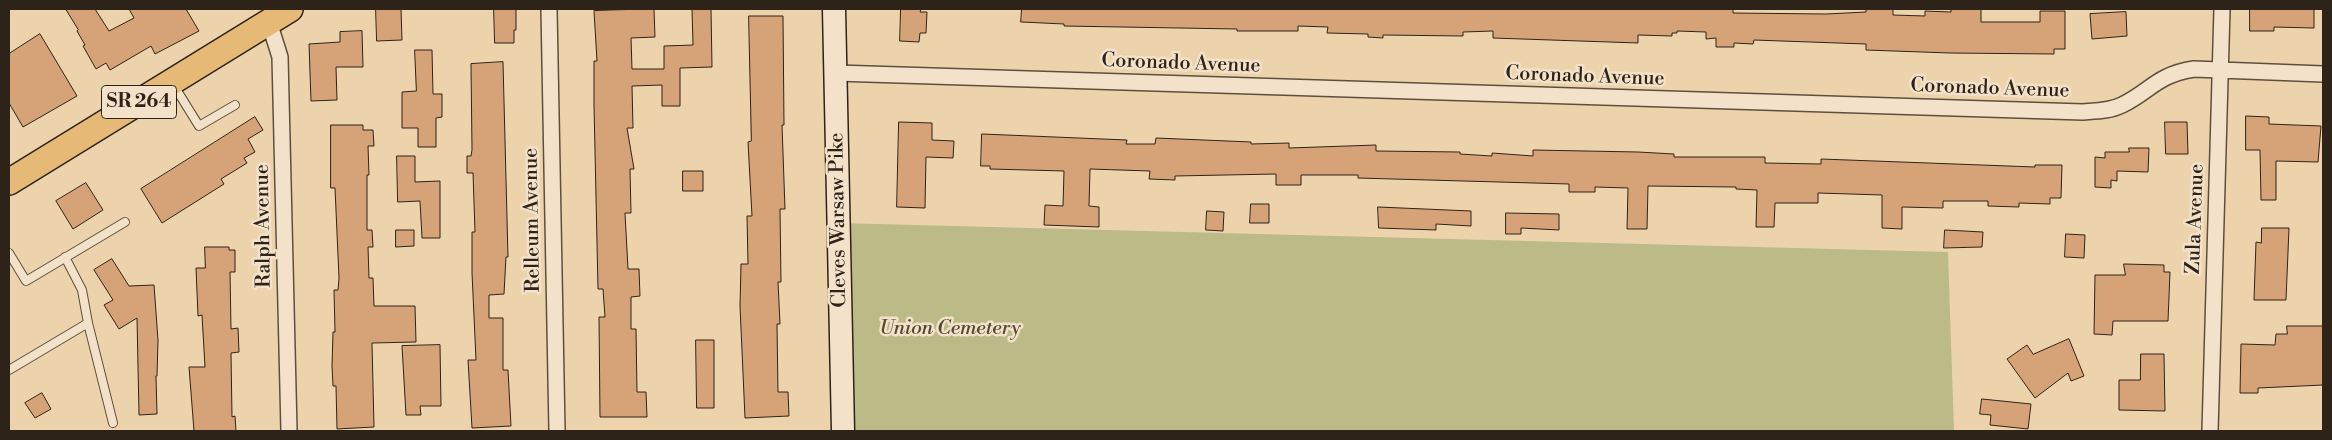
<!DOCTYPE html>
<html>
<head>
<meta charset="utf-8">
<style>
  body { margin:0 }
  #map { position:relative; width:2332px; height:440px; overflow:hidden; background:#edd3ac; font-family:"Libre Bodoni",serif }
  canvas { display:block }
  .frame { position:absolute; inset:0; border:10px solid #2e2318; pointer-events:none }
</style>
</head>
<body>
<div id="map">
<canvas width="2332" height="440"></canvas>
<div class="frame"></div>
</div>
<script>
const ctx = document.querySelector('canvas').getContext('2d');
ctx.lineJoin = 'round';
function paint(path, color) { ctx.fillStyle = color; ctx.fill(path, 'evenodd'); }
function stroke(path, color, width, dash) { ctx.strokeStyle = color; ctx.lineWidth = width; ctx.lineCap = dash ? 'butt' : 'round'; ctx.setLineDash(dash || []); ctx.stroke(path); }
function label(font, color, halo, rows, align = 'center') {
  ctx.font = font + ' "Libre Bodoni",serif'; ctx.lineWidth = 5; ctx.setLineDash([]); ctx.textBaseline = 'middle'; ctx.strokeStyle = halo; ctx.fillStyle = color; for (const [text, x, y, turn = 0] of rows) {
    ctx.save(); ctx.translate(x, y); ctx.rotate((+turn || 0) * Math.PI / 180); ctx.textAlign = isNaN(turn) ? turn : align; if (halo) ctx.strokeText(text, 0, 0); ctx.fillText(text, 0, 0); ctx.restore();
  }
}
paint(new Path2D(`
  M839,223L1948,252L1954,431H843Z`), '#bcbb87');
const building = new Path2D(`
  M66,9H95L109,31L134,18L129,9H186L199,31L155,54L151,46L110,70L106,63L96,69L83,46L85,45L77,31L78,30Z
  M376,9H401L402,40L377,41Z
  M494,9H516V30H514V43H495Z
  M654,9L655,37L631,38L632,69H664V46L693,45L692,9H711L712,67L680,68V106H662V85L632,86L633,128H627L634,169H630L631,213H625L628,269H639L640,296L631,297V329H636L637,392H646L647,417H600L599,317H605L603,289H598L594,105V61H597L594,11Z
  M901,9H921L920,12H927L926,33H920L919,42L900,41Z
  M1022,9H1733V13L1826,14L1866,12V9H1893V15L1925,16V11L1951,12V9H1981V22H2040V11H2065V49H2054V54L1950,53L1866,50V44L1754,40L1753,44L1734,43V47H1716V38L1706,39V32L1677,31V33H1672V36L1638,35V43L1493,38V31L1463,32V36L1383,35V38L1368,37V34L1327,33L1328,27L1298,26V31H1237V29L1064,26V24L1021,22Z
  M2250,9H2314V28L2274,27V31H2250Z
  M2126,12L2127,36L2092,39L2090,14Z
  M749,16H783L784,125H782L785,209H780L781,282H778L780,324H777L778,392H788L789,416L745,418L740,306L741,264H748L747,216H752L748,142L751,141Z
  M362,31L363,67H336L337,100L311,101L309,44L340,42V32Z
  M40,34L77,96L23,127L9,103V54Z
  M415,50H432L433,94H442V117L436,118V147H418V128H402V92L416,91Z
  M503,62L508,257H506L504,294L489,295V318H503V370H508L511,426L472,428L468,360H476L472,273V232H475L473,173H467V156H471L472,150L471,64Z
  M2246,116L2269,117V124L2321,126L2318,162L2276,161V200H2261L2260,150H2246Z
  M255,117L263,130L248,139L255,152L244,158L247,163L221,179L224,184L162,223L141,189Z
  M899,122L932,123V140L954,141L953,158L926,157L925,208L897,207Z
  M2165,122H2187L2188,154H2166Z
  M331,125H363V130H373L374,146H368L369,175H367V230H372L373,247H368L369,278H373L374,306H415L416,342L372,343L374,427L337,429L336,386H333L332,366L333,332H335L334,290H338L339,278L335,188H331Z
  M982,134L1127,140L1126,144H1155L1156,138L1251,142V144L1289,143V148L1376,145V151L1460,152V154L1492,156V153L1533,156V150L1638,152L1674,154V157H1765V163L1821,164V159L2035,167V165H2062L2061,198H2050V204L2019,203V207L1988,206V201H1943V208L1902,207V229L1882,228V195L1818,193V203H1775L1774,227H1756L1757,190L1736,189V187L1648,186L1647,229H1627L1628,188L1595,187V192H1569V184L1358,178V175H1301V185H1276V174L1175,176V180L1149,179L1150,171L1090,169L1089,206L1099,207V227L1044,225L1045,205L1063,206L1064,171L990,169V166H981Z
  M2129,148H2149L2148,172L2117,171V181L2111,180V188L2095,187V157L2105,158V152H2129Z
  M397,156H415V182L440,181V238H422L420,201L398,202Z
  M683,171H703V191H683Z
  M86,183L103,210L73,229L56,201Z
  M1251,204H1269V223H1250Z
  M1378,207L1471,211V226L1436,224V230L1379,228Z
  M1207,211L1224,212L1223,231L1206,230Z
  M1506,213L1559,214V230L1521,228V234H1506Z
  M2262,228H2289L2286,300H2254L2256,242L2261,243Z
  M396,230H414V246L396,247Z
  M1945,230L1983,232L1982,247L1944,248Z
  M2066,234L2085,235L2084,258L2065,257Z
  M205,247H229V250H235V272H230L231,329L238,328L239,352L231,353L232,417L235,416L236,431H194L189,367H205L202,315L198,316L196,268H205Z
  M112,259L129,286L154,285L158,340L157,376H156L157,414L139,415L137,318L119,329L104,305L113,300L94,270Z
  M2124,264L2164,265V272H2170L2168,321H2113L2112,335L2094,334L2095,275H2125Z
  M2287,326H2323V385L2258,388V393H2240L2241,344L2275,345L2276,334H2287Z
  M2069,339L2084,376L2071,381L2068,373L2035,398L2007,359L2027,345L2033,354Z
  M696,340H714V408H697Z
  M440,345L441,406H420L421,415H406L402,346Z
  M2141,354H2164L2165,411L2119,410V380H2140Z
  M42,393L51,409L35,418L25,403Z
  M1982,399L2031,404L2028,429L1990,425L1991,415L1980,414Z`);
paint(building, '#d6a277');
stroke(building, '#2e2318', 1);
const lane = new Path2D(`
  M173,84L199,126L235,105
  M9,253L26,281L125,222
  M65,257L82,290L88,323
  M9,370L88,323L113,423`);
const street = new Path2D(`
  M549,9L557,431
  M269,22L280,57L289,431
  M836,73L2083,112C2096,111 2110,111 2122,105C2151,91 2156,75 2194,69L2323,74
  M2210,431L2222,9`);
const secondary = new Path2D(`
  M834,9L843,431`);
const primary = new Path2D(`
  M9,182L290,9`);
stroke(lane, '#5e4f3d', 10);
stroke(street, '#5e4f3d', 18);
stroke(secondary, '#2e2318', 25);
stroke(primary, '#2e2318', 28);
stroke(lane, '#f3e2c9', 8);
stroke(street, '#f3e2c9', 15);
stroke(secondary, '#f3e2c9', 22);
stroke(primary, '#e6ba76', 25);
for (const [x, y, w] of [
  [139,102,75]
]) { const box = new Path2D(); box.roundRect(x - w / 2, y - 16.5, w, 33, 4); ctx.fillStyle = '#f3e2c9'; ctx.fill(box); stroke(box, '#2e2318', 1); }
label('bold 19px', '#2e2318', null, [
  ["SR 264",139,102]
]);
label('20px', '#2e2318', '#f3e2c9', [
  ["Coronado Avenue",1181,64,2],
  ["Coronado Avenue",1585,77,2],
  ["Coronado Avenue",1990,89,2],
  ["Zula Avenue",2196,219,-88],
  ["Relleum Avenue",533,220,-91],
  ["Cleves Warsaw Pike",839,220,-91],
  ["Ralph Avenue",264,226,-91]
]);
label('italic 20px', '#524934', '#f3e2c9', [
  ["Union Cemetery",950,329]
]);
</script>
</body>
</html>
